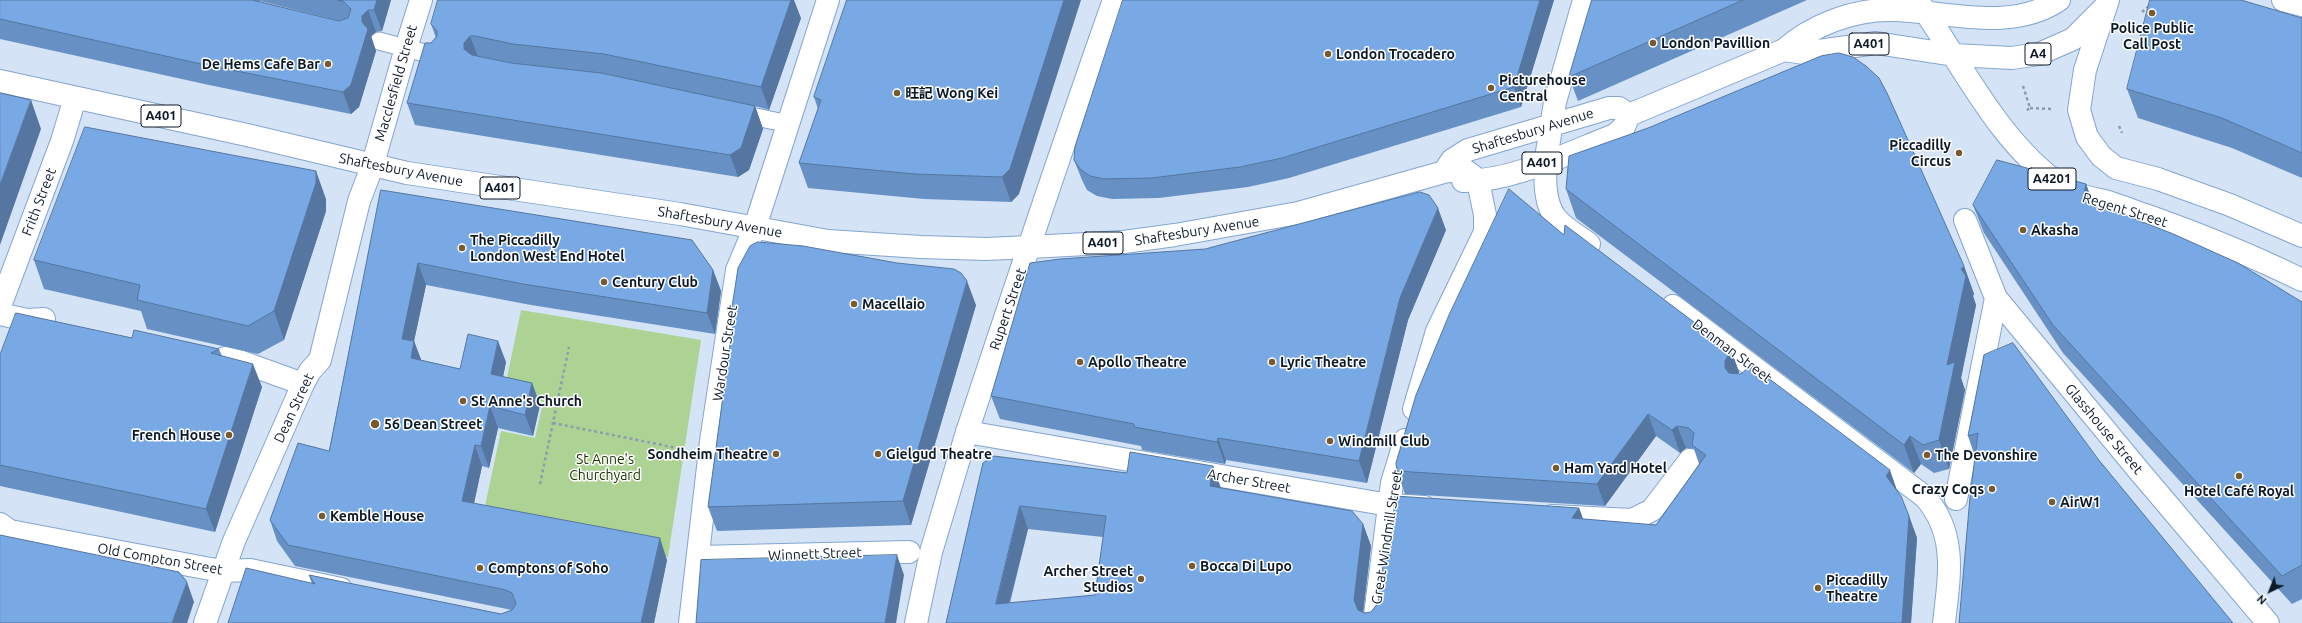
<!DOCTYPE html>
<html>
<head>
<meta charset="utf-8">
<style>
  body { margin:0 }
  #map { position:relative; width:2302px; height:623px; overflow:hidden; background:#d4e3f5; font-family:Ubuntu,sans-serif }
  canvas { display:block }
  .north { position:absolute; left:2250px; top:571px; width:40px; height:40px; -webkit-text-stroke:3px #fff; paint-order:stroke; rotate:223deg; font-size:11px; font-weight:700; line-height:16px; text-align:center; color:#0c1929 }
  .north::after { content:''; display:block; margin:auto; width:14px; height:18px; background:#0c1929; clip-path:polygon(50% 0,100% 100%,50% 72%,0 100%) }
</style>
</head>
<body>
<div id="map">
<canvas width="2302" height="623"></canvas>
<div class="north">N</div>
</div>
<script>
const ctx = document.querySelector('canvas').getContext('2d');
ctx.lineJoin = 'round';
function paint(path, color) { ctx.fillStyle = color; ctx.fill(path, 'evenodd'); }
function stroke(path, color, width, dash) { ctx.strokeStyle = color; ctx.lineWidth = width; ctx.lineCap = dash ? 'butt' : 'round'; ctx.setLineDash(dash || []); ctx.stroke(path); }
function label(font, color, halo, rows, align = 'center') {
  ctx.font = font + ' Ubuntu,"Noto Sans SC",sans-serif'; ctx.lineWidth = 3; ctx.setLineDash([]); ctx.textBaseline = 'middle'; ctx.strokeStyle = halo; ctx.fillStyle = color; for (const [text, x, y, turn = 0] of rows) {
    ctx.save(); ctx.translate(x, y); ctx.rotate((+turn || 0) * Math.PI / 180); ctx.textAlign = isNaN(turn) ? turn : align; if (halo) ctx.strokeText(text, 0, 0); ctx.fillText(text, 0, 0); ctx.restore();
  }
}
paint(new Path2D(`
  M521,310L701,340L668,557L482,520L501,431L535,438L543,402L504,392Z`), '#acd393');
const service = new Path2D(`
  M379,41L436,56
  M737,113L789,124`);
const pedestrian = new Path2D(`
  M406,48L421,0
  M1965,220L1996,298L2140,472L2268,623
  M755,227L828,0
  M1956,499L1996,298
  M1552,516L1632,520L1652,510L1690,460
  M916,623L931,552L967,432`);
const minor = new Path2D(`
  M1114,0C1063,143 1015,288 967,432L1389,505L1424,507
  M1548,145C1545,165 1542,199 1555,217C1563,228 1579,236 1589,244
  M0,306L62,141L75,98
  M1673,306L1925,497C1958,535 1949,577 1944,623
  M0,314L27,320L44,319
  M225,358L242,362L303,384
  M1414,409L1437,331L1485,232V215L1478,181
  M0,524L10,531L205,568L224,571L250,570L341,589
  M698,557L909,552
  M205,623L234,541L303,384L310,371L320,360L359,201L372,167L406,48
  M1374,623L1392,483L1405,440`);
const tertiary = new Path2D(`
  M1549,141L1555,102L1584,0
  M690,623L711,441L737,270L755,227`);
const primary = new Path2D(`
  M2108,0L2085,70L2079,110L2087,137L2101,156L2116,168L2158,179L2230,205L2302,236
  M2283,0L2302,5
  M1920,4C1963,66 1999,143 2063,187C2077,196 2092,198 2108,202C2121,206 2133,211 2145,215C2199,234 2251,255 2302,280
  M1784,50L1804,53L1876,43L1954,55L2012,58L2039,54L2073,39L2103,9
  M0,81L247,135L407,173L680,214L828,241L921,247L986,249L1030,247L1124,242L1175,235L1298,213L1444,172C1462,169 1465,167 1478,181
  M1444,172L1452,160L1468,150L1609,108H1619L1629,115
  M1463,181C1512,182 1570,152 1615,135L1624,127L1629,115L1784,50C1812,25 1854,9 1892,10C1946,11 2010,33 2059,0`);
stroke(service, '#82a5d1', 19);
stroke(pedestrian, '#82a5d1', 24);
stroke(minor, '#82a5d1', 24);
stroke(tertiary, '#82a5d1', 24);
stroke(primary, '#82a5d1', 24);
stroke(new Path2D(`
  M2142,12L2149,6
  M2023,86L2030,108L2026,111
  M2030,108L2052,109
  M2119,126L2122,133
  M553,423L682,449
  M540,484L569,347`), '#8e9cad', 2.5, [3, 3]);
stroke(service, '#fff', 17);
stroke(pedestrian, '#fff', 22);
stroke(minor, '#fff', 22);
stroke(tertiary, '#fff', 22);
stroke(primary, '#fff', 22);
paint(new Path2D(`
  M0,0H391L382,31L376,32L371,36L376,51L359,107L351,114L209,85L0,39ZM260,1L340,21H339L259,2Z
  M847,0L1019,194L1011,202L924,199L808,188L799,163L818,109L814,97Z
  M1554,0L1521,107L1289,178L1248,187L1159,198L1112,199L1097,196L1087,190L1082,180L1074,160Z
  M1592,0H1807L1578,101L1569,77Z
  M801,18L769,110L755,106L763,129L749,170L738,177L415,125L407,103L436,38L431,24Z
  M2302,18V178L2232,148L2138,118L2127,89Z
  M2086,184L2093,203L2302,302V599L2292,604L2063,353L1984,233L1973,205Z
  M1566,189L1964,266L1974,294L1973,296L1976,305L1961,378L1965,390L1949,469L1934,473L1921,464L1914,473L1576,218Z
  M381,190L713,270L721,291L715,334L531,305L426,285L414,341L421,360L460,369L506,362L503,377L532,383L540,405L533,436L498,428L489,468L482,466L474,503L667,560L654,623H228L312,584L309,575L501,614L512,610L295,566L277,541L270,520L329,451Z
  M326,199V211L284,340L258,354L147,329L141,311L44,289L34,260Z
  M1446,230L1408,320L1367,483L1226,460L1225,464L1142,450L1141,446L1000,419L991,396L1205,249Z
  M1564,235L1731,350L1739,372L1738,374L1898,492L1909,516L1917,538L1911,623H946L983,463L1127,473L1213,466L1221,488L1363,524L1371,546L1363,612L1365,613L1371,612L1378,603L1390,556L1579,508L1583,519L1656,525L1699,464L1694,449L1686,448L1680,453L1656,436L1605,506L1405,494L1397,471ZM1028,529L1103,537L1095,595L1010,603Z
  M897,263L976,305L911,525L717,531L708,507L733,321L731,314Z
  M219,349L222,356L262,387L215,532L0,486V355Z
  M1984,355L2098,459L1975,457L1968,436Z`), '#6791c5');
paint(new Path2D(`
  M377,0H391L382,31L374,10Z
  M791,0H794L801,18L769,110L761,87Z
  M1064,0H1081L1019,194L1011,202L1002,177Z
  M1540,0H1554L1521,107L1514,87Z
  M368,10L376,32L371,36L376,51L359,107L351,114L343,92L362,22V16Z
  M470,36L479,59L473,71L464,49V43Z
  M31,100L41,129L0,245V185Z
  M755,106L763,129L749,170L738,177L730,155Z
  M316,171L326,199V211L284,340L274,311Z
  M2086,184L2096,212L2083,199Z
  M1438,208L1446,230L1408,320L1367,483L1359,461L1400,298Z
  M418,263L426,285L410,360L402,339Z
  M1964,266L1974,294L1973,296L1976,305L1961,378L1965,390L1949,469L1939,440L1947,365L1961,269Z
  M713,270L721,291L715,334L707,313Z
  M967,281L976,305L911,525L903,501Z
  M414,341L422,362L411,358Z
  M498,341L506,362L499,396L491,374Z
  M1731,350L1739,372L1733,384L1725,368V361Z
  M253,364L262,387L215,532L206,509Z
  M532,383L540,405L533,436L525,415Z
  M490,406L498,428L489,468L481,446Z
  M1648,414L1656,436L1605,506L1597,484Z
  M1677,426L1686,448L1680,453L1672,430Z
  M1910,436L1921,464L1914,473L1904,445Z
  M1218,438L1226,460L1225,464L1217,442Z
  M475,445L482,466L470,522L462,501Z
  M1213,466L1221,489L1210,486Z
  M1890,470L1898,493L1886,476Z
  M1020,506L1028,529L1004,623L996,604Z
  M1579,508L1587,530L1572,518Z
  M1909,516L1917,538L1911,623H1902Z
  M1363,524L1371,546L1362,622L1354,600Z
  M660,538L667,560L654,623H641Z
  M897,555L904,575L896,623H885Z
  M187,582L194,602L187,623H172Z`), '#5476a0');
const building = new Path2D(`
  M0,0H252L339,21L348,18L351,9L343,1L337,0H377L374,10H368L362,16V22L368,29L351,85L343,92L201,64L0,19Z
  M438,0H791L761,87L604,54L513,44L475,36H470L464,43V49L472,55L511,63L601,73L755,106L741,148L730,155L407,103L425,43H431L437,36V31L431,24Z
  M847,0H1064L1010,169L1002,177L915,174L799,163L821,100L814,97Z
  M1123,0H1540L1514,87L1282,158L1240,167L1152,178L1104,179L1090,176L1080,169L1074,160L1075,147Z
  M1592,0H1743L1569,77Z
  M2150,0H2241L2302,18V153L2222,118L2127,89Z
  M1839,53L1853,57L1866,66L1879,78L1887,93L1964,266L1961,269L1966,276L1947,365L1955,362L1939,440L1923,445L1910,436L1904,445L1566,189L1569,156L1648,128L1821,56Z
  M0,93L31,100L0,185Z
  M85,127L316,171V183L274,311L248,326L137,300L140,285L34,260Z
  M1997,160L2086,184L2083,199L2171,233L2238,263L2302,302V565L2282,576L2053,325L1973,205Z
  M1509,189L1564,235L1565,225L1731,350L1725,361V368L1729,373L1741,374L1751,365L1890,470L1886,476L1901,496L1909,516L1902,623H946L983,463L994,456L1127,473L1130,452L1213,466L1210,486L1352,511L1363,524L1354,600L1358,610L1365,613L1371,612L1378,603L1385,550L1390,556L1395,496L1579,508L1572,518L1656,525L1706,455L1692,445L1694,433L1689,428L1677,426L1672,430L1648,414L1597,484L1397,471L1396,463L1416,395L1449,315ZM1020,506L1106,516L1095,595L996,604Z
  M381,190L692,240L713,270L707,313L523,284L418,263L402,339L414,341L411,358L460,369L468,334L498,341L491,374L532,383L525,415L490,406L481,446L475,445L462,501L660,538L641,623H228L246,568L315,584L309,575L501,614L512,610L516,604L512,593L506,590L288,545L270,520L298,443L329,451Z
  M1420,192L1429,195L1438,208L1400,298L1359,461L1218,438L1217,442L1134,427V424L991,396L1030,263L1060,259L1205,249Z
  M758,242L803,246L897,263L954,269L961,273L967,281L903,501L708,507L734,315L731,314L738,268L750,246Z
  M16,313L132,338L134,330L219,349L211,353L253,364L206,509L0,465V355Z
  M2013,343L2098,459L2233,623H1959L1970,497L1978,433L1968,436L1984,355Z
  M0,535L179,572L187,582L172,623H0Z
  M897,555L885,623H696L701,560Z`);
paint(building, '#78a9e5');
stroke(building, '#5476a0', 1);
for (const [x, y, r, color] of [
  [2152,13,4,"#795a2f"],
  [1653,43,4,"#795a2f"],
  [1328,54,4,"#795a2f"],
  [328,64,4,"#795a2f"],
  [1491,88,4,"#795a2f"],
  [897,93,4,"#795a2f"],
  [1959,153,4,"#795a2f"],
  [2023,230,4,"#795a2f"],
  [462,248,4,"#795a2f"],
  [604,282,4,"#795a2f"],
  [854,304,4,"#795a2f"],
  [1080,362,4,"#795a2f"],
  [1272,362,4,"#795a2f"],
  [463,401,4,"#795a2f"],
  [375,424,5,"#795a2f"],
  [229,435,4,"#795a2f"],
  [1330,441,4,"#795a2f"],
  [776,454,4,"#795a2f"],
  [878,454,4,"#795a2f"],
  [1927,455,4,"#795a2f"],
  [1556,468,4,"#795a2f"],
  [2239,476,4,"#795a2f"],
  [1992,489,4,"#795a2f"],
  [2052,502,4,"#795a2f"],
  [322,516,4,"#795a2f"],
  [1192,566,4,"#795a2f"],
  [480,568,4,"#795a2f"],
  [1141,579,4,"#795a2f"],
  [1818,588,4,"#795a2f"]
]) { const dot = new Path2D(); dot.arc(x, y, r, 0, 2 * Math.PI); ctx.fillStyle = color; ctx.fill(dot); stroke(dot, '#fff', 1.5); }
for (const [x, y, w] of [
  [1869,44,40],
  [2038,54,26],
  [161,116,40],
  [1542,163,40],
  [2052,179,48],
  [500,188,40],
  [1103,243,40]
]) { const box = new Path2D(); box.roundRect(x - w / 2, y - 11, w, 22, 3); ctx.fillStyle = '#fff'; ctx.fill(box); stroke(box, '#0c1929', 1); }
label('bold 13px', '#0c1929', null, [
  ["A401",1869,44],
  ["A4",2038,54],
  ["A401",161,116],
  ["A401",1542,163],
  ["A4201",2052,179],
  ["A401",500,188],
  ["A401",1103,243]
]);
label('bold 14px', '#0c1929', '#fff', [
  ["Police Public",2152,28,"center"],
  ["Call Post",2152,44,"center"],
  ["London Pavillion",1661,43],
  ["London Trocadero",1336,54],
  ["De Hems Cafe Bar",320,64,"right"],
  ["Picturehouse",1499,80],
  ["Central",1499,96],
  ["旺記 Wong Kei",905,93],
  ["Piccadilly",1951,145,"right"],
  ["Circus",1951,161,"right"],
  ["Akasha",2031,230],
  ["The Piccadilly",470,240],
  ["London West End Hotel",470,256],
  ["Century Club",612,282],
  ["Macellaio",862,304],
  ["Apollo Theatre",1088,362],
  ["Lyric Theatre",1280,362],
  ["St Anne's Church",471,401],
  ["56 Dean Street",384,424],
  ["French House",221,435,"right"],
  ["Windmill Club",1338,441],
  ["Sondheim Theatre",768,454,"right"],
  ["Gielgud Theatre",886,454],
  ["The Devonshire",1935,455],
  ["Ham Yard Hotel",1564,468],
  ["Crazy Coqs",1984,489,"right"],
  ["Hotel Café Royal",2239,491,"center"],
  ["AirW1",2060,502],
  ["Kemble House",330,516],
  ["Bocca Di Lupo",1200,566],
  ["Comptons of Soho",488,568],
  ["Archer Street",1133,571,"right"],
  ["Studios",1133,587,"right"],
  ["Piccadilly",1826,580],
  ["Theatre",1826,596]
], 'left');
label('14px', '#0c1929', '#fff', [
  ["Macclesfield Street",396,83,-74],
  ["Shaftesbury Avenue",1533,131,-17],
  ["Shaftesbury Avenue",401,170,11],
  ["Frith Street",39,202,-69],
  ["Regent Street",2125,210,17],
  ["Shaftesbury Avenue",720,222,10],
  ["Shaftesbury Avenue",1197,231,-9],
  ["Rupert Street",1008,309,-71],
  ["Denman Street",1732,351,37],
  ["Wardour Street",725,353,-81],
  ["Dean Street",294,408,-65],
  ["Glasshouse Street",2104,429,50],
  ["Archer Street",1249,481,10],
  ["Great Windmill Street",1387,537,-81],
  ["Winnett Street",815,554,-2],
  ["Old Compton Street",160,559,10]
]);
label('14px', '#183201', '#fff', [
  ["St Anne's",605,459],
  ["Churchyard",605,475]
]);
</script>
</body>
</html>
